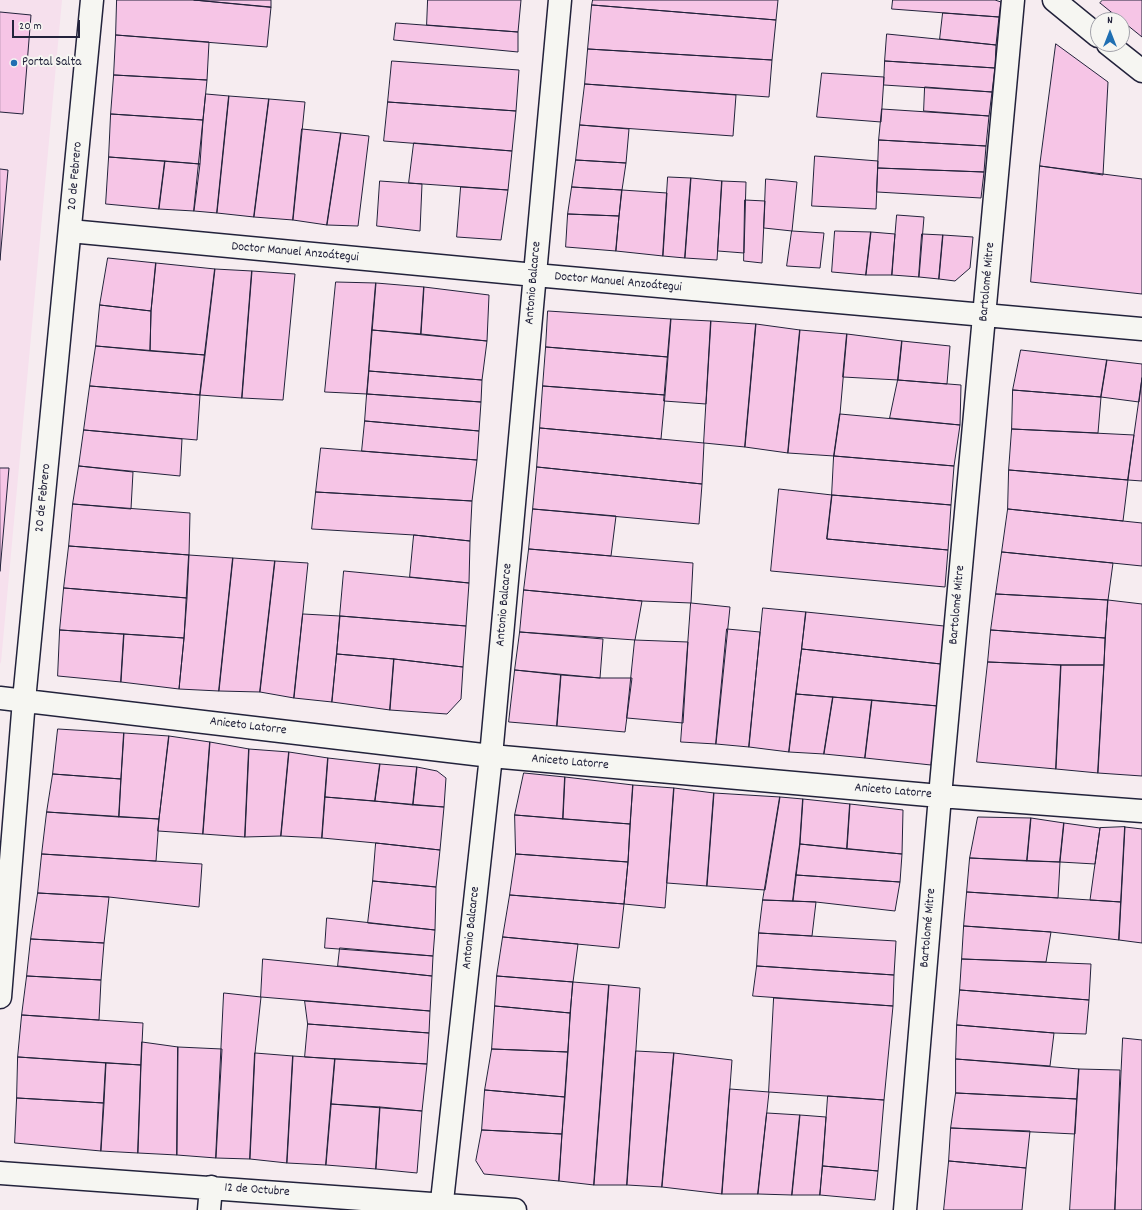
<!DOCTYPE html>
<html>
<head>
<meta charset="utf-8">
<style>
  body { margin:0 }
  #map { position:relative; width:1142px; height:1210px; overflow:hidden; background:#f6ecf0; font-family:Dekko,sans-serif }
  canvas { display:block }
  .north { position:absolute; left:1090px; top:12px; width:40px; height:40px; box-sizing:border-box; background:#f6f6f2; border:1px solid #a1a1a9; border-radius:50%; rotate:0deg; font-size:11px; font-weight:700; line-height:16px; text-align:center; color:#22223b }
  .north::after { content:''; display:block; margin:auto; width:14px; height:18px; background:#1f6fb2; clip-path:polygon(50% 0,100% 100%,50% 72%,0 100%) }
  .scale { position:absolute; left:12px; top:20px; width:68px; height:18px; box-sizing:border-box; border:2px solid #22223b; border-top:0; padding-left:5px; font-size:12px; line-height:14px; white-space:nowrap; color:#22223b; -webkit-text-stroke:3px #f6f6f2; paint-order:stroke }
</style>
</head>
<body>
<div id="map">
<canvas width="1142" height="1210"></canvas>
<div class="north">N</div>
<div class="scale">20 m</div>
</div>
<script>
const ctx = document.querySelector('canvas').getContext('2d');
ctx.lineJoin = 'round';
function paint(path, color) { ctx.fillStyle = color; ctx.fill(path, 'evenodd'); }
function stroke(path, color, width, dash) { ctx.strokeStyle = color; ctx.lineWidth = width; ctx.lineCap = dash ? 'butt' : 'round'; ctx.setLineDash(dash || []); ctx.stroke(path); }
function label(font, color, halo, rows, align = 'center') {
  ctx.font = font + ' Dekko,sans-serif'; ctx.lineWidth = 4; ctx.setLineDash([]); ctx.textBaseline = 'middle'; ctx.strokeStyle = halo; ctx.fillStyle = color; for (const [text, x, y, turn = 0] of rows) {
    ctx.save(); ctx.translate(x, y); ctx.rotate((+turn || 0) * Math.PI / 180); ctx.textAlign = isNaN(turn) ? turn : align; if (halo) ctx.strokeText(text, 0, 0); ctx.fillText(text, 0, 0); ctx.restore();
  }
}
paint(new Path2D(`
  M0,0H62L1,662L0,664Z`), '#f6e0ed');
const building = new Path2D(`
  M117,0H194L271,7L267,47L116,35Z
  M194,0H271V7Z
  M428,0H521L518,32L427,25Z
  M593,0H778L776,20L592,5Z
  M893,0H995L1001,2L999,17L892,9Z
  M1103,0H1142V37L1100,3Z
  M592,5L776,20L772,60L588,49Z
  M0,12L31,15L23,114L0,112Z
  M943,13L999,17L996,45L940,39Z
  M396,23L518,32V52L394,40Z
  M887,34L996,45L995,68L885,61Z
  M116,35L209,42L207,80L114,75Z
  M1056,44L1108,82L1103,175L1040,166Z
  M588,49L772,60L769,97L585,84Z
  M392,61L519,70L516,111L388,102Z
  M885,61L995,68L992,92L884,85Z
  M822,73L884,77L881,122L817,117Z
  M114,75L207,80L203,120L111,114Z
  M585,84L736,95L733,136L580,125Z
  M925,87L992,92L989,116L924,111Z
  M206,94L229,96L217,213L194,211Z
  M229,96L269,99L254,217L217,213Z
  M269,99L305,102L293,220L254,217Z
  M388,102L516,111L512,151L384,141Z
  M882,109L989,116L986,146L879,140Z
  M111,114L203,120L200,164L109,157Z
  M580,125L629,129L626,163L576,160Z
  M302,129L341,133L327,225L293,220Z
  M341,133L369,136L358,226L327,225Z
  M879,140L986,146L984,172L878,168Z
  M414,143L512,151L508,190L409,183Z
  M815,156L878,161L876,209L812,206Z
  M109,157L165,161L159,209L106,204Z
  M576,160L626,163L622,190L572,187Z
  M165,161L200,164L194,211L159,209Z
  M1040,166L1142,179V294L1031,282Z
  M878,168L984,172L981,198L877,192Z
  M0,169L8,170L0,260Z
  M668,177L691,178L685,258L663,256Z
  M691,178L722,181L717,260L685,258Z
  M766,179L797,182L792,231L764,228Z
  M380,181L422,184L420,231L377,226Z
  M722,181L746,182L744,253L718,251Z
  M461,187L508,190L501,240L457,237Z
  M572,187L622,190L619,216L568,214Z
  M622,190L667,193L663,256L616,251Z
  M745,200L765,201L762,263L744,261Z
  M568,214L619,216L616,251L566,247Z
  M897,215L924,217L919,277L892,275Z
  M792,231L824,233L820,268L787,266Z
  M835,231L871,232L866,275L832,272Z
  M871,232L895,234L892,275H866Z
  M922,234L943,235L939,279L919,277Z
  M943,235L973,237L970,268L955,281L939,279Z
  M108,258L156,263L151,311L100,305Z
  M156,263L215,269L205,355L150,351L151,311Z
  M215,269L252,271L242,398L200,395Z
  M252,271L295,274L283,400L242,398Z
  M336,282L376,283L367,394L325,392Z
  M376,283L424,287L421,334L372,330Z
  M424,287L489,295L487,341L421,334Z
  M100,305L151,311L150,351L96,346Z
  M548,311L671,319L668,357L546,347Z
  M671,319L711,321L706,404L664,401Z
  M711,321L756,324L745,447L704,443Z
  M756,324L800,330L788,453L745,447Z
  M372,330L487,341L482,380L369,371Z
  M800,330L847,334L840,414L834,456L788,453Z
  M847,334L902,341L898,380L843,377Z
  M902,341L950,346L947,384L898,380Z
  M96,346L205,355L200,395L90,386Z
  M546,347L668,357L665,395L543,386Z
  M1021,350L1107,360L1101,397L1013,390Z
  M1107,360L1142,364V378L1139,402L1101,397Z
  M369,371L482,380L481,402L367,394Z
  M1142,378V481L1128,480Z
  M898,380L961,385L960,425L890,418Z
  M90,386L200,395L197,440L84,430Z
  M543,386L665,395L661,439L540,428Z
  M1013,390L1101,397L1098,433L1012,429Z
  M367,394L481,402L479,431L365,421Z
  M840,414L960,425L954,466L834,456Z
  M365,421L479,431L477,460L362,451Z
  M540,428L704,443L702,484L537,467Z
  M1012,429L1134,435L1128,480L1009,470Z
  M84,430L182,439L180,476L79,466Z
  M321,448L477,460L472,501L316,492Z
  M834,456L954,466L951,505L832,495Z
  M79,466L133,472L131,509L73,504Z
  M537,467L702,484L699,524L533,509Z
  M0,468H9L0,571Z
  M1009,470L1128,480L1123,521L1008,509Z
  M779,489L832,495L827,539L948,550L945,587L771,571Z
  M316,492L472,501L470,541L414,535L312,529Z
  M832,495L951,505L948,550L827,539Z
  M73,504L190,513L189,555L69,546Z
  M533,509L616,516L611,556L529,549Z
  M1008,509L1142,523V566L1002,552Z
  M414,535L470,541L469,583L410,577Z
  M69,546L189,555L187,598L64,588Z
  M529,549L693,563L691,603L642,601L524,590Z
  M1002,552L1113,563L1108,600L996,594Z
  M189,555L233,558L219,691L179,689L184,638Z
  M233,558L275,561L260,692L219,691Z
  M275,561L308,563L294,698L260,692Z
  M344,571L469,583L466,626L340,616Z
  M64,588L187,598L184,638L60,630Z
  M524,590L642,601L635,640L520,632Z
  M996,594L1108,600L1105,638L991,630Z
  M1108,600L1142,604V776L1098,773Z
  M691,603L730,607L716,744L681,742Z
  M763,608L806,612L789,752L749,747Z
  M806,612L944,626L941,664L802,649Z
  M303,614L340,616L332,702L294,698Z
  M340,616L466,626L463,667L394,659L337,654Z
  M727,629L760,632L749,747L716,744Z
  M60,630L124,634L121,682L58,676Z
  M991,630L1105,638L1104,665H1061L988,662Z
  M520,632L603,639L600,678L515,670Z
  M124,634L184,638L179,689L121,682Z
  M635,640L688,642L683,723L627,718Z
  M802,649L941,664L938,706L796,694Z
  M337,654L394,659L390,710L332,702Z
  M394,659L463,667L461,699L447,714L390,710Z
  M988,662L1061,665L1056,769L977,762Z
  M1061,665H1104L1098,773L1056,769Z
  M515,670L561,675L557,726L509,722Z
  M561,675L600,678H632L625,732L557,726Z
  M796,694L833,697L824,754L789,752Z
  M833,697L872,700L865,758L824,754Z
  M872,700L938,706L931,765L865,758Z
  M58,729L124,733L121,779L53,774Z
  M124,733L169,736L159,819L119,817Z
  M169,736L210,742L203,834L158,831Z
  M210,742L249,749L245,837L203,834Z
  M249,749L289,752L281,836L245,837Z
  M289,752L328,758L322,838L281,836Z
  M328,758L380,764L375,801L325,797Z
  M380,764L417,767L413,805L375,801Z
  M417,767L437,771L446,778L444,807L413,805Z
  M524,773L565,777L563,819L515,815Z
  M53,774L121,779L119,817L47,812Z
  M565,777L633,785L630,824L563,819Z
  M633,785L674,788L665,908L624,904L628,862Z
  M674,788L714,793L707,886L667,883Z
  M714,793L780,797L765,890L707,886Z
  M325,797L444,807L440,850L376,843L322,838Z
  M780,797L803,799L800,844L793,901L763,900Z
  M803,799L850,804L847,849L800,844Z
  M850,804L903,810L902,854L847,849Z
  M47,812L159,819L156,861L42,854Z
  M515,815L630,824L628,862L516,854Z
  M978,817L1031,818L1027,861L970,858Z
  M1031,818L1064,823L1060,862L1027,861Z
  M1064,823L1100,828L1095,864L1060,862Z
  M1125,827L1121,902L1090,900L1100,828Z
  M1125,827L1142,829V943L1119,940Z
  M376,843L440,850L436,887L373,881Z
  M800,844L902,854L900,882L796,875Z
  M42,854L202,864L199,907L109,897L38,893Z
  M516,854L628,862L624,904L510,895Z
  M970,858L1060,862L1058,898L967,892Z
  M796,875L900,882L895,911L816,902L793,901Z
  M373,881L436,887L435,930L368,923Z
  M967,892L1121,902L1119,940L1051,932L964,926Z
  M38,893L109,897L104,943L31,939Z
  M510,895L624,904L619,948L503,937Z
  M763,900L816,902L812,936L759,933Z
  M327,918L435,930L433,956L325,948Z
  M964,926L1051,932L1046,962L962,959Z
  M759,933L896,941L894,975L757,966Z
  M503,937L578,944L573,982L497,976Z
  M31,939L104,943L101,980L27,976Z
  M340,948L433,956L432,976L338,966Z
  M263,959L432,976L430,1011L261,997Z
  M962,959L1091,964L1089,1000L960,990Z
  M757,966L894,975L893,1006L753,996Z
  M27,976L101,980L99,1020L22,1015Z
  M497,976L573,982L570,1013L495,1006Z
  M573,982L609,985L594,1185L559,1181Z
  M609,985L640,988L627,1185H594Z
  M960,990L1089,1000L1086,1034L1054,1033L957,1025Z
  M224,993L261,997L255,1053L250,1159L216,1158Z
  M774,998L893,1006L884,1100L769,1092Z
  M305,1001L430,1011L429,1033L308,1024Z
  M495,1006L570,1013L568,1052L492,1049Z
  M22,1015L143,1023L141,1065L18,1057Z
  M308,1024L429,1033L427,1064L305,1057Z
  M957,1025L1054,1033L1050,1066L956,1059Z
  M1123,1038L1142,1040V1210H1115Z
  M142,1042L178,1047L177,1155L138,1153Z
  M178,1047L222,1049L216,1158L177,1155Z
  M492,1049L568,1052L565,1097L485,1090Z
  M636,1051L674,1053L662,1187L627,1185Z
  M255,1053L293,1056L287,1163L250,1159Z
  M674,1053L732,1060L722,1194L662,1187Z
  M293,1056L335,1059L326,1165L287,1163Z
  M18,1057L106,1063L104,1103L17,1098Z
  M335,1059L427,1064L422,1111L331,1104Z
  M956,1059L1079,1069L1077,1099L956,1093Z
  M106,1063L141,1065L138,1153L101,1151Z
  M1079,1069L1120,1070L1115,1210H1070Z
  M730,1089L769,1092L758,1194H722Z
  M485,1090L565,1097L562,1134L482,1130Z
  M956,1093L1077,1099L1075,1134L951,1128Z
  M828,1096L884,1100L878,1171L823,1166Z
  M17,1098L104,1103L101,1151L15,1143Z
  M331,1104L380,1107L376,1169L326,1165Z
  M380,1107L422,1111L417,1173L376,1169Z
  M767,1113L800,1115L792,1195L758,1194Z
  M800,1115L826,1117L820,1195H792Z
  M951,1128L1030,1131L1026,1168L949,1161Z
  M482,1130L562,1134L559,1181L484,1174L476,1161Z
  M949,1161L1026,1168L1022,1210H944Z
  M823,1166L878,1171L875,1200L820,1195Z`);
paint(building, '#f6c5e6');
stroke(building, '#22223b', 1);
const minor = new Path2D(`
  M1054,0L1098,36
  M1108,44L1142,71
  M70,231L535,275L1142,329
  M0,698L491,756L940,796L1142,811
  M0,997L24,700L92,0
  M0,1173L515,1210
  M209,1210L211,1187
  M441,1210L491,756L560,0
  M905,1210L940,796L1013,0`);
stroke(minor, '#22223b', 25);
stroke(minor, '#f6f6f2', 22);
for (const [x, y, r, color] of [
  [14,63,4,"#1f6fb2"]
]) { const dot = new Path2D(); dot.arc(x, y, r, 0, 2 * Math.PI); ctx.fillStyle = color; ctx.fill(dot); stroke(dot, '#f6f6f2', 1.5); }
label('13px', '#22223b', '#f6f6f2', [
  ["Portal Salta",22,63]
], 'left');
label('13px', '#22223b', '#f6f6f2', [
  ["20 de Febrero",76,176,-85],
  ["Doctor Manuel Anzoátegui",295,253,5],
  ["Bartolomé Mitre",988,282,-85],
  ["Antonio Balcarce",534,283,-85],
  ["Doctor Manuel Anzoátegui",618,283,5],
  ["20 de Febrero",44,498,-84],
  ["Antonio Balcarce",505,605,-85],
  ["Bartolomé Mitre",958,605,-85],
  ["Aniceto Latorre",248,727,7],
  ["Aniceto Latorre",570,763,5],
  ["Aniceto Latorre",893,792,5],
  ["Antonio Balcarce",472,928,-84],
  ["Bartolomé Mitre",929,928,-85],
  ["12 de Octubre",257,1191,4]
]);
</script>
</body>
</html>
